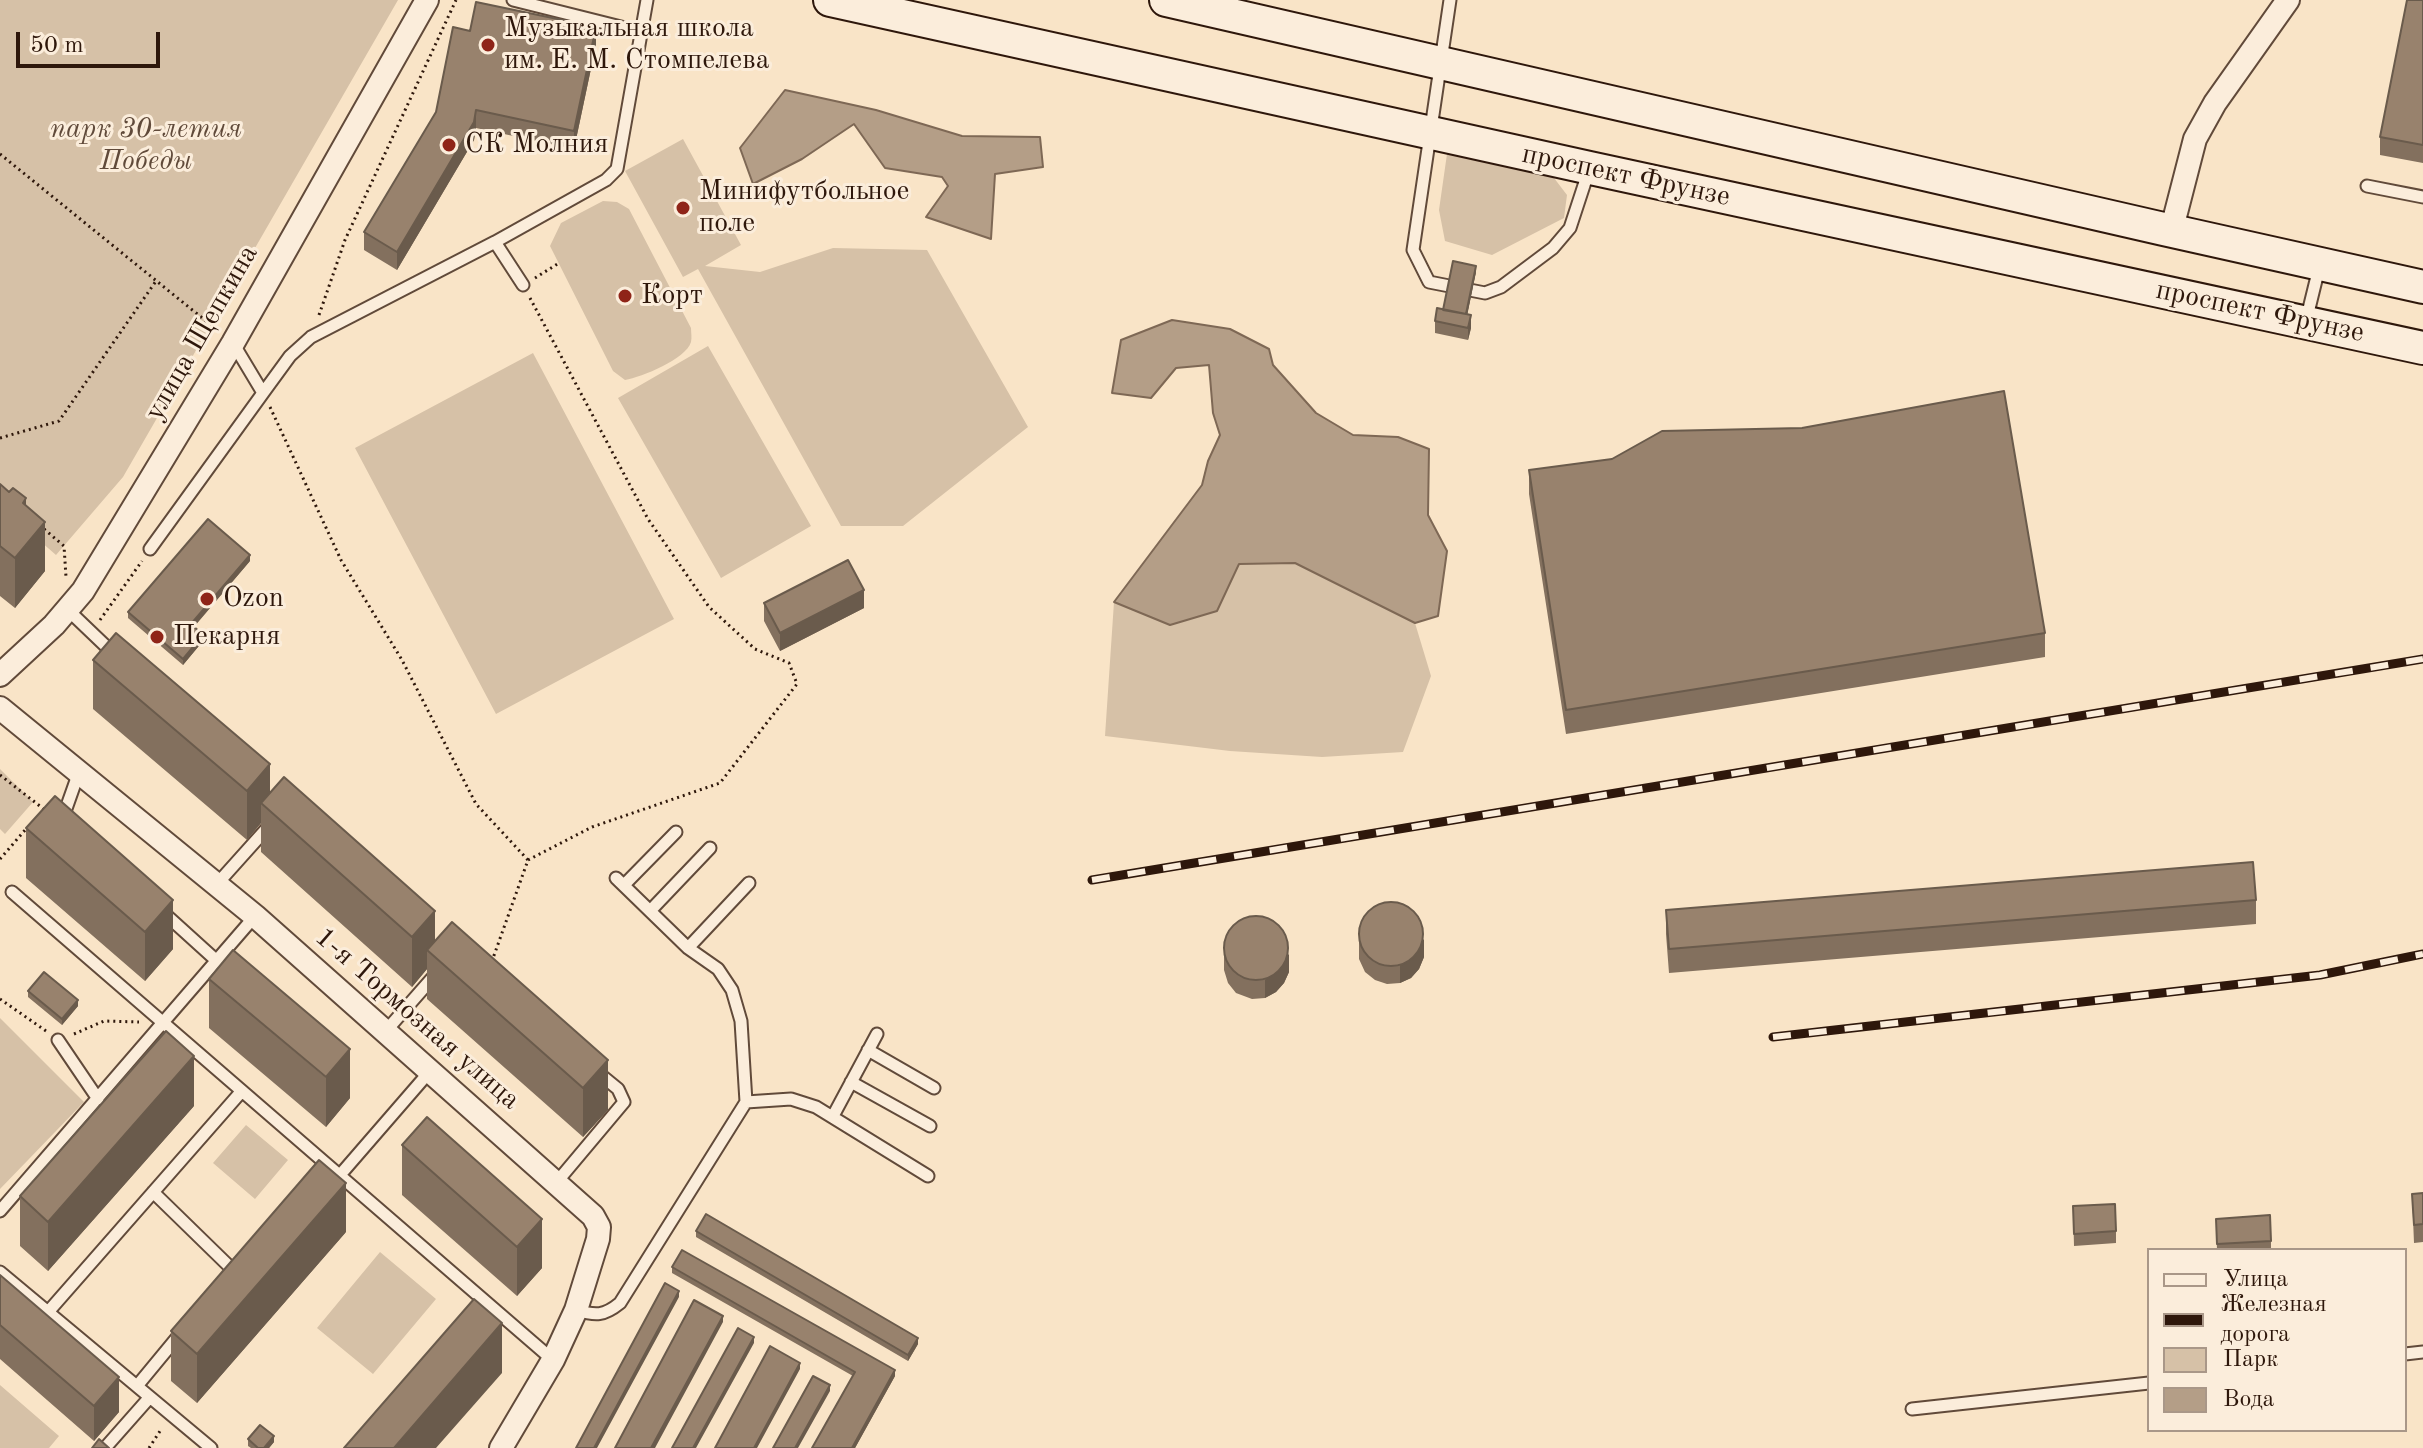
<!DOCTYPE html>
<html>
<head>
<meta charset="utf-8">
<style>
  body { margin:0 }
  #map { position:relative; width:2423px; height:1448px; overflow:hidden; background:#f9e4c7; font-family:"Old Standard TT",serif }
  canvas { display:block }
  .legend { position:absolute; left:2147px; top:1248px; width:260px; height:184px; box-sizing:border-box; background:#fbeddb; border:2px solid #a99788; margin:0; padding:10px 14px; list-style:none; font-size:24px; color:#2e170b }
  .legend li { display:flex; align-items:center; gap:16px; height:40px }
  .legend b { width:40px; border:2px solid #a99788 }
  .scale { position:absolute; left:16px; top:32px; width:144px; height:36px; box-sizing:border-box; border:4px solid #2e170b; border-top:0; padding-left:10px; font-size:24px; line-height:28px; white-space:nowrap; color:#2e170b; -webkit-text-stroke:6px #fbeddb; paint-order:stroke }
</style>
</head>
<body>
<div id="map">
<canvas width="2423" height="1448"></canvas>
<ul class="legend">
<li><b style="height:10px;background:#fbeddb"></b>Улица</li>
<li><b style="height:10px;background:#2e170b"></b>Железная дорога</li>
<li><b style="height:22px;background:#d6c1a7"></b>Парк</li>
<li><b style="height:22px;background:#b49e87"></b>Вода</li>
</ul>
<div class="scale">50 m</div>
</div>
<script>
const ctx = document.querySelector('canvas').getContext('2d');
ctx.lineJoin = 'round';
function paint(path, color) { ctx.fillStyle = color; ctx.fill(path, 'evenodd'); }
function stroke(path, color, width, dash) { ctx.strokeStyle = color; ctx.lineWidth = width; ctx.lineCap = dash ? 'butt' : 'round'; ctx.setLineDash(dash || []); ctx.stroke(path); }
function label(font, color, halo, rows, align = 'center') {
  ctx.font = font + ' "Old Standard TT",serif'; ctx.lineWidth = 6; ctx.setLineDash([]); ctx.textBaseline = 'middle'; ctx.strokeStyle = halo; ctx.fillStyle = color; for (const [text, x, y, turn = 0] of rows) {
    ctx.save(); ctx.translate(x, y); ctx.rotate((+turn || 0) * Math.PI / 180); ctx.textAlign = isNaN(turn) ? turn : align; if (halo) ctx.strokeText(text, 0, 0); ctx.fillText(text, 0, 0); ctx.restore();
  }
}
paint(new Path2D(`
  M0,0H398L123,477L56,555L0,506Z
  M683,139L741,245L705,266L760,272L833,248L927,250L1028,427L903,526H841L698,269L683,277L625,171Z
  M1447,154L1551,174L1567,195L1564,218L1492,255L1445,241L1439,210Z
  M603,201L617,202L629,209L691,328C691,333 692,337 691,342C686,359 642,377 625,380L613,371L550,246L561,223Z
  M708,346L811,526L721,578L618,398Z
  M533,353L674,619L496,714L355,448Z
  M1295,563L1415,623L1431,676L1403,752L1322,757L1230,751L1105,736L1114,602L1170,625L1217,611L1239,564Z
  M0,769L33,802L5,834L0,829Z
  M0,1018L84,1102L0,1189Z
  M246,1125L288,1160L255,1199L213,1163Z
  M380,1252L436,1299L373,1374L317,1328Z
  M0,1385L59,1436L49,1448H0Z`), '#d6c1a7');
const water = new Path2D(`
  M785,90L876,110L962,136L1040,137L1043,167L995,174L991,239L926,217L948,186L942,177L885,168L854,124L802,159L753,184L740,148Z
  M1172,320L1230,329L1269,349L1273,365L1316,413L1353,435L1398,437L1429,449L1428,515L1447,551L1438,616L1415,623L1295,563L1239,564L1217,611L1170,625L1114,602L1202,485L1208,461L1220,435L1213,413L1209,365L1176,368L1151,398L1112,393L1121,340Z`);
paint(water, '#b49e87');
stroke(water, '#7e6855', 2);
const service = new Path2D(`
  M513,0L641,32
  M1450,0L1413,250L1429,282L1485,293L1501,287L1553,248L1570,228L1589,170
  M2367,186L2423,197
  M495,242L523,285
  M2306,321L2319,268
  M263,393L290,356L311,337L495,242L606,180L617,169L647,0
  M150,549L263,393L233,343
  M68,610L114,654
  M62,820L79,772
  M616,878L688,948L718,969L732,990L741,1021L746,1102
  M217,884L269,826
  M624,885L676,832
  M12,892L553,1360
  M650,911L710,848
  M165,914L218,962
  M688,948L749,883
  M385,1032L435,975
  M58,1040L98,1099
  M868,1050L934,1088
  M851,1082L930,1126
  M833,1116L877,1034
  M340,1175L431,1070
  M556,1183L624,1102L618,1089L596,1071
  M153,1192L234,1271
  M0,1211L255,916
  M0,1272L211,1448
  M576,1310C596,1316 604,1316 620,1303L746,1102L791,1099L816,1107L928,1176
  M48,1312L241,1092
  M2405,1354L2423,1352
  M137,1386L180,1334
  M1912,1409L2149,1383
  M105,1448L150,1397`);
const minor = new Path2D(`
  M2171,232L2195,139L2215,103L2288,0
  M0,675L54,625L83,591L233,343L427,0
  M0,708L255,916L593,1216L599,1227L598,1239L576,1310L553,1360L501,1448`);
const secondary = new Path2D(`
  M830,0L1590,168L2423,348
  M1166,0C1585,93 2003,195 2423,287`);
stroke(service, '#614a3a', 15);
stroke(minor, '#614a3a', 26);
stroke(secondary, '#2e170b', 36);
stroke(new Path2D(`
  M0,154L217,330
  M535,278L559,263
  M319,315L345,240L456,0
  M270,407L341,560L402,660L476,804L528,860L492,961
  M0,438L59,421L156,281
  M44,529L64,546L66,577
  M100,620L142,561
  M0,775L45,810
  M0,859L26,829
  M528,860L592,827L720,783L797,684L789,663L755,649L709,607L648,519L530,298
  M0,999L46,1031
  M74,1034L104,1021L139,1022
  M149,1448L162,1428`), '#2e170b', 3, [2, 4]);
stroke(service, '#fbeddb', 11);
stroke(minor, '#fbeddb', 22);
stroke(secondary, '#fbeddb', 32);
const rail = new Path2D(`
  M1092,880L2423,659
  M1773,1037L2320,975L2423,954`);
stroke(rail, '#2e170b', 9);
stroke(rail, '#fbeddb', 6, [18]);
paint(new Path2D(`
  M2423,0V163L2380,155V137Z
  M470,31L596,45L574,149L476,128L474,140L397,270L364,250V232L436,112Z
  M1476,272L1467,315L1471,328L1468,340L1435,333V321L1443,310Z
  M1612,459L2045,633V657L1566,734L1529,494V470Z
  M0,484L26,505L45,571L15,608L0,596Z
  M250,561L194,627L203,641L183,665L128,618V612Z
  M764,603L864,608L780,651L764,621Z
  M93,660L270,794L435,941L608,1110L583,1137L427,999V969L412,987L261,852V823L247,840L93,709Z
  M26,828L173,949L145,981L26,878Z
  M2256,900V924L1669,973L1666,934V910Z
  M1359,929L1424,957L1419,969L1411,978L1400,983L1387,984L1375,980L1365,972L1359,959Z
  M1224,952L1289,972L1284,983L1276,992L1265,998L1252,999L1236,993L1228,983L1224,970Z
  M209,979L350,1098L326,1127L209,1028Z
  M28,991L78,1006L62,1025L28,997Z
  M194,1106L48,1271L20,1246V1196Z
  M402,1145L542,1268L517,1296L402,1195Z
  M2423,1193V1242L2414,1243L2412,1194Z
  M2073,1206L2116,1231V1243L2074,1246Z
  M2216,1219L2271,1241V1250H2217Z
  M696,1231L918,1344L908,1361L696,1237Z
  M346,1232L197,1403L171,1381V1331Z
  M672,1267L895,1376L855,1448H812L853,1376L672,1273Z
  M0,1275L119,1412L94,1441L0,1359Z
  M248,1439L274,1442L269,1448H251L248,1446Z`), '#83705e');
paint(new Path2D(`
  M596,27V45L574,149V131Z
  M476,110V128L474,140L397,270V252Z
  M1476,266V272L1465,326V320Z
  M1471,315V328L1468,340V328Z
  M26,498V546L45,522V571L15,608V558L23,503Z
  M250,555V561L191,630V624Z
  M864,590V608L780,651V633Z
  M203,635V641L183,665V659Z
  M270,764V810L261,803V823L247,840V791Z
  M173,900V949L145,981V932Z
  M435,911V956L427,950V969L412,987V937Z
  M1424,939V957L1419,969L1411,978L1400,983V965Z
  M1289,954V972L1284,983L1276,992L1265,998V980Z
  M78,1000V1006L62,1025V1019Z
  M350,1049V1098L326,1127V1077Z
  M194,1056V1106L48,1271V1222Z
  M608,1060V1110L583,1137V1088Z
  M346,1183V1232L197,1403V1354Z
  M542,1219V1268L517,1296V1247Z
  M679,1291V1297L597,1448H594Z
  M723,1316V1322L655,1448H651Z
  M502,1323V1373L436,1448H394Z
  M754,1337V1343L696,1448H693Z
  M918,1338V1344L908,1361V1355Z
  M800,1363V1369L757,1448H754Z
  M895,1370V1376L855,1448H852Z
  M119,1377V1412L94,1441V1406Z
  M830,1385V1391L798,1448H795Z
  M274,1436V1442L269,1448H264Z`), '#6a5b4c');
const building = new Path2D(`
  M2407,0H2423V145L2380,137Z
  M476,2L596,27L574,131L476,110L474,122L397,252L364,232L436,112L453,27L470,31Z
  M1453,261L1476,266L1466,314L1443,310Z
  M1437,308L1471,315L1468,328L1435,321Z
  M2004,391L2045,633L1566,710L1529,470L1612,459L1662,431L1802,428Z
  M0,484L9,492L13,488L26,498L23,503L45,522L15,558L0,546Z
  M208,519L250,555L191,624L203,635L183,659L128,612Z
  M848,560L864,590L780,633L764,603Z
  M116,633L270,764L247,791L93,660Z
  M284,777L435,911L412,937L261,803Z
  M55,796L173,900L145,932L26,828Z
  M2253,862L2256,900L1669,949L1666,910Z
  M1359 934a32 32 0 1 1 64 0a32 32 0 1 1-64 0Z
  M1224 948a32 32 0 1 1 64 0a32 32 0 1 1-64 0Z
  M452,922L608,1060L583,1088L427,950Z
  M233,950L350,1049L326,1077L209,979Z
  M44,972L78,1000L62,1019L28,991Z
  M166,1031L194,1056L48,1222L20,1196Z
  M427,1117L542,1219L517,1247L402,1145Z
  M319,1160L346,1183L197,1354L171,1331Z
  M2423,1193V1224L2414,1225L2412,1194Z
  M2115,1204L2116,1231L2074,1234L2073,1206Z
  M706,1214L918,1338L908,1355L696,1231Z
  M2270,1215L2271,1241L2217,1244L2216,1219Z
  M682,1250L895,1370L852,1448H812L855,1372L672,1267Z
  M0,1275L119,1377L94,1406L0,1325Z
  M665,1283L679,1291L594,1448H576Z
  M474,1299L502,1323L394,1448H344Z
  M694,1300L723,1316L651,1448H615Z
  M738,1328L754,1337L693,1448H672Z
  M770,1346L800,1363L754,1448H715Z
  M813,1376L830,1385L795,1448H773Z
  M260,1425L274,1436L264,1448H258L248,1439Z
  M99,1439L109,1448H92Z`);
paint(building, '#98826d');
stroke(building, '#6a5b4c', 2);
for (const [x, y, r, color] of [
  [488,45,8,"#8f2418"],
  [449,145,8,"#8f2418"],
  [683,208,8,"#8f2418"],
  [625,296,8,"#8f2418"],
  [207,599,8,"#8f2418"],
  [157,637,8,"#8f2418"]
]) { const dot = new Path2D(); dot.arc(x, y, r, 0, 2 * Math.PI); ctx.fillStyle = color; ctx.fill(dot); stroke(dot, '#fbeddb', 3); }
label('28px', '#2e170b', '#fbeddb', [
  ["Музыкальная школа",504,29],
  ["им. Е. М. Стомпелева",504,61],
  ["СК Молния",465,145],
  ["Минифутбольное",699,192],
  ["поле",699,224],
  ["Корт",641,296],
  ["Ozon",223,599],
  ["Пекарня",173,637]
], 'left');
label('italic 28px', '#604a3a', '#fbeddb', [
  ["парк 30-летия",146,130],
  ["Победы",146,162]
]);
label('28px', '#2e170b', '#fbeddb', [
  ["проспект Фрунзе",1626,176,12],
  ["проспект Фрунзе",2260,312,12],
  ["улица Щепкина",202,333,-60],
  ["1-я Тормозная улица",417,1019,41]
]);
</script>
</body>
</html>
